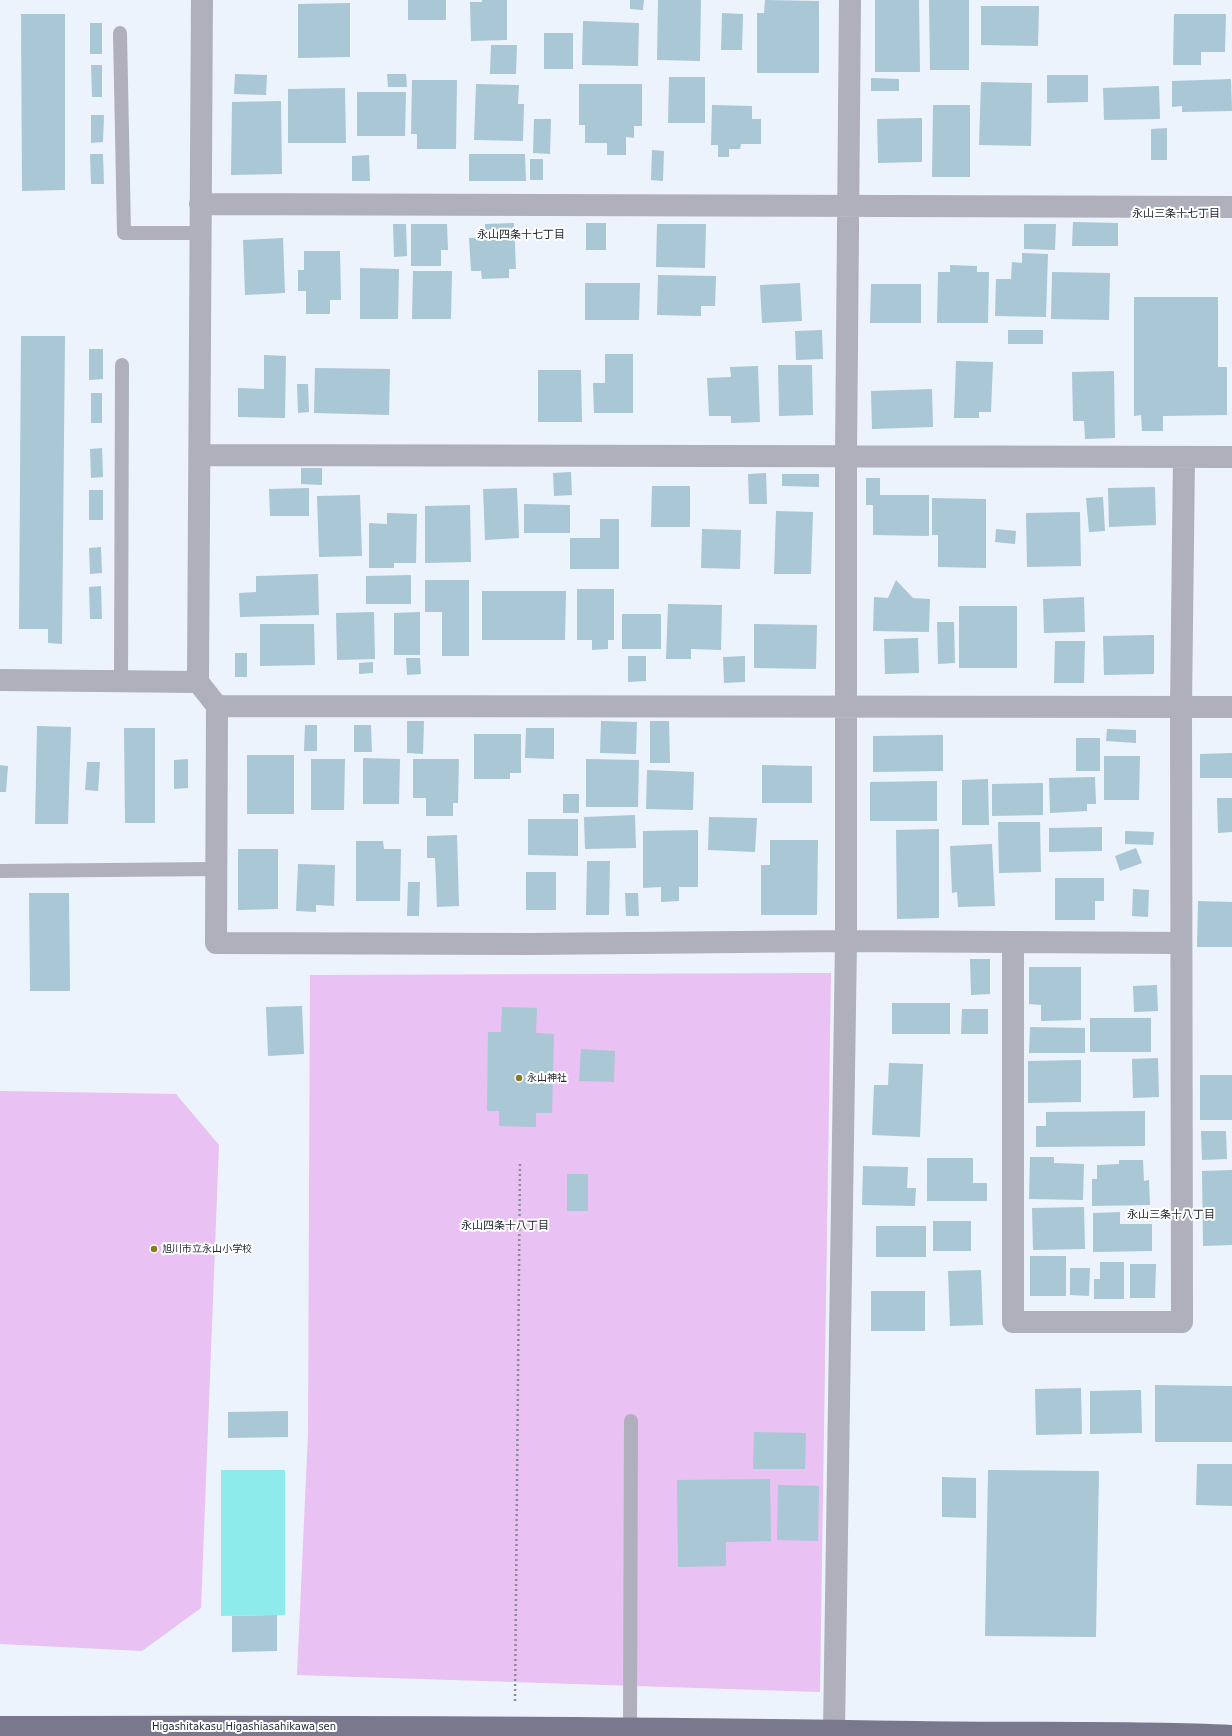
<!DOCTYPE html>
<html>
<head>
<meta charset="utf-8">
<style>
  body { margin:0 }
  canvas { display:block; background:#ecf3fd }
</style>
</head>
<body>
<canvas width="1232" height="1736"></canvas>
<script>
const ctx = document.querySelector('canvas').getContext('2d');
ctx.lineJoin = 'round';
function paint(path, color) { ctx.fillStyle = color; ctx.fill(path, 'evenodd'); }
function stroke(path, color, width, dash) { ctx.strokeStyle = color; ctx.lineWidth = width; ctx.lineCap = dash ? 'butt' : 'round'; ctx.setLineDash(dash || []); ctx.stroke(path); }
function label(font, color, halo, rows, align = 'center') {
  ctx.font = font + ' "DejaVu Sans","Noto Sans JP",sans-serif'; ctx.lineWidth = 4; ctx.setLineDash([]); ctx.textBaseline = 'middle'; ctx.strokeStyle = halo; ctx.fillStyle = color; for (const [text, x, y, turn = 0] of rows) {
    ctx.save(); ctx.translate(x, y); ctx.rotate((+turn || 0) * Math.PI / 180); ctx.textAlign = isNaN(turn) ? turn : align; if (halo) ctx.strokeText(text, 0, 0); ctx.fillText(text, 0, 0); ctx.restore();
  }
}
paint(new Path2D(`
  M831,973L820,1692L297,1675L308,1434L310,975Z
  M0,1091L176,1094L219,1145L201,1608L142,1651L0,1644Z`), '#e9c1f2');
paint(new Path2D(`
  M221,1470H285V1615L221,1616Z`), '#8eebec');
paint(new Path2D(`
  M408,0H446V20H408Z
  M482,0H507V40L471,41L470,2H482Z
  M630,0H644L643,10L630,9Z
  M658,0H701L700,61L657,60Z
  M765,0L819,1V73H757V13H764Z
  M875,0H919L920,72H875Z
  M929,0H969V70H930Z
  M350,3V57L298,58V4Z
  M981,6H1039L1038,46L981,45Z
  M722,13L743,14L742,50H721Z
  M21,14H65V190L22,191Z
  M1174,14H1226L1225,52H1201V65H1173Z
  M583,21L639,23L638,66L582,65Z
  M90,23H102V54H90Z
  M544,33H573V69H544Z
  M491,45H517L516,74H490Z
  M91,65H102V97H92Z
  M235,74L267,75L266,95L234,94Z
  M387,74H406L407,87H388Z
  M1047,75H1088V102L1047,103Z
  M669,77H705V123H668Z
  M871,78L899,79V91H871Z
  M1231,79L1232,111L1182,112V106L1172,107V81Z
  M412,80H457L456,149H417V134H411Z
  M981,82L1032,83L1031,146L979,145Z
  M476,84L519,85L518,104H524L523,141L474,140Z
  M579,84H642V126H634V138L626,137V155H607V143H585V125H579Z
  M1159,86L1160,119L1104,120L1103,88Z
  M345,88L346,143H288V89Z
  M357,92H406L405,136H357Z
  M281,101L282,174L231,175L232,102Z
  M712,105L752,106V119H761V144H741L740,149H729V157H718V145H711Z
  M933,105H970V177H932Z
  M91,115H104L103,142L91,143Z
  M922,118V162L878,163L877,119Z
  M534,119H551L550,154L533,153Z
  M1167,128V160H1151V129Z
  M652,150L664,151L663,181L651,180Z
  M90,154H103L104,184H91Z
  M469,154H525L526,181H469Z
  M369,155L370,181H352V156Z
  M530,159H543V180H530Z
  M1073,222L1118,223V246H1072Z
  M514,223L516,269H509V278L482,279L481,271H471L469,238L485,237V224Z
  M586,223H606V250H586Z
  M393,224H406L407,256L394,257Z
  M411,224H447L448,250H441V266H411Z
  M657,224H706L705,268L656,267Z
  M1024,224H1056L1055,250L1024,249Z
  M283,238L285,293L245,295L243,240Z
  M304,251H340L341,300H330V314H306V291H298V270H304Z
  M1022,253L1048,254L1046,317L995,316L996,279H1011L1012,262L1022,263Z
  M950,265L977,266V272H989L988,323H937L938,272H950Z
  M360,268L399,269L398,319H360Z
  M413,271H452L451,319H412Z
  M1052,272L1110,273L1109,320L1051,319Z
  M658,275L716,276L715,306H701V316L657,315Z
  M585,283H640L639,320H585Z
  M800,283L802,321L762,323L760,285Z
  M871,284H921V323H870Z
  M1134,297H1218V367H1227V415L1163,416V431H1142L1141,415L1134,416Z
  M822,330L823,359L796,360L795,331Z
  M1008,330H1043V344H1008Z
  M21,336H65L62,644L48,643V629H19Z
  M89,349H103V379L89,380Z
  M605,354H633V413H594L593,383H605Z
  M264,355L286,356L285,418L238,417V388L264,389Z
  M956,361L993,362L991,412H979V418H954Z
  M778,365H812L813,415L779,416Z
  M758,366L760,422L731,423V416H709L707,378L731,377L730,367Z
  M315,368L390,369L389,415L314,413Z
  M538,370H581L582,422H538Z
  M1114,371L1115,438L1085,439L1084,421H1073L1072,372Z
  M297,384H308L309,412L298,413Z
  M932,389L933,427L872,429L871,391Z
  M91,393H102V423H91Z
  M102,448L103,477L91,478L90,449Z
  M301,468H322V485L301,484Z
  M571,472L572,495L554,496L553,473Z
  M766,473L767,504H749L748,474Z
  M782,474H819V487L782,486Z
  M866,478H880V495H929V536L873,535V505H866Z
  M652,486H690V527H651Z
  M1155,487L1156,525L1109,527L1108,488Z
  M309,488V516H270L269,489Z
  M517,488L519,538L485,540L483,489Z
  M89,490H103V520H89Z
  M360,495L362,556L319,557L317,496Z
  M1103,497L1105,531L1089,532L1086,498Z
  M932,498L986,499V568L938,567V535H932Z
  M524,504L570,505V533H524Z
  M470,505L471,562L425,563V506Z
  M776,511L813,512L811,574H774Z
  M1080,512L1081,566L1027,567L1026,513Z
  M387,513L417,514L416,563H394V568H369V523L387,524Z
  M600,519H619V569H570V538H600Z
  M702,529L741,530L740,569L701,568Z
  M996,529L1016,531L1015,544L995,542Z
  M101,547L102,573L90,574L89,548Z
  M318,574L319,615L240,617L239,593L256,592V576Z
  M411,575V604H366V576Z
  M425,580H469V656H442V612H425Z
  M896,580L913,598L930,599L929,632L873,631L874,597L888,598Z
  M101,586L102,619H90L89,587Z
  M577,589H614V640H608V649L592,650V640H577Z
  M482,591H566L565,640H482Z
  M1084,597L1085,632L1044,633L1043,599Z
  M668,604L722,605L721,650L691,649V659H666Z
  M959,606H1017V668H959Z
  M374,612L375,659L337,660L336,613Z
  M420,612V655H394V613Z
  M622,614H661V649H622Z
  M937,622H954L955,663L938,664Z
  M260,624H314L315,665L260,666Z
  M754,624L817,625L816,669L754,668Z
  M1154,635V674L1104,675L1103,636Z
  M918,638L919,673L885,674L884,639Z
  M1055,641H1085L1084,683H1054Z
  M235,653H247V677H235Z
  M628,656H646V681L628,682Z
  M745,656V682L724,683L723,657Z
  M406,658H420L421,674L407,675Z
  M373,662V673L359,674V663Z
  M407,721H424L423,754L407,753Z
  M601,721L637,722L636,754L600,753Z
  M650,721H669L670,763H650Z
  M305,725H317V751H304Z
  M354,725H371L372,752H354Z
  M37,726L71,727L68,824H35Z
  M124,728H155V823H125Z
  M526,728H554V759L525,758Z
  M1107,729L1136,730V743L1106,741Z
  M474,734H521V773H510V779H474Z
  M943,735V771L873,772V736Z
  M1076,738H1100V771H1076Z
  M1232,753V778H1200V754Z
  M247,755H294V814H247Z
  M1104,756H1140L1139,800H1104Z
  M363,758L400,759L399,804H363Z
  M188,759V788L174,789V760Z
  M311,759H345L344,810H311Z
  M413,759H459L458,803H453V816H426V798H413Z
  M586,759L639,760L638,807H586Z
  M87,762H100L98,791L85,790Z
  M0,765L8,766L6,792H0Z
  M762,765L812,766V803H762Z
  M647,770L694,772L693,810L646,809Z
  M1095,777L1096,804H1087V811L1050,813L1049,778Z
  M988,779L989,825H962V780Z
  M937,781V821H870V782Z
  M1043,783V815L992,816V784Z
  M563,794H579V813H563Z
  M1217,798H1232V832L1218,833Z
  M635,815L636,848L585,849L584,817Z
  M709,817L757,818L755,852L708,850Z
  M528,819H578V856L528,855Z
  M998,822H1040L1041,872L999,873Z
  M1102,827V851L1049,852V828Z
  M939,829V918L897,919L896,830Z
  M698,830V887H679V901L661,902V887L643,888V831Z
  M1125,831L1154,832L1153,845L1125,844Z
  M457,835L459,906L437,907L435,858H427V836Z
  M770,840H818L817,915H761V865H770Z
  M356,841H383L384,849H401L400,901H356Z
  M992,844L995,906L958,907L957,892L952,893L950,846Z
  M1136,848L1142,863L1120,871L1115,856Z
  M238,849H278V909L238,910Z
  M587,861H610L609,915H586Z
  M298,864L335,865L334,906L316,905V912L296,911Z
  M526,872H556V910H526Z
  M1055,878H1104V901H1095V920H1055Z
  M408,882H420L419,916H407Z
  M1133,889L1149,890L1148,917L1132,916Z
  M29,893H69L70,991H30Z
  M625,893H638L639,916H626Z
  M1198,901L1232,902V947H1197Z
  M970,959H990V994L971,995Z
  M1029,967H1081V1020L1041,1021V1005L1029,1004Z
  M1157,985L1158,1011L1134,1012L1133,986Z
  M892,1003H950V1034H892Z
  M302,1006L304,1054L268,1056L266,1007Z
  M502,1007L537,1008L536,1033L554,1034L552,1113H536V1127L499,1126V1111H487L488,1032H501Z
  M962,1009H988V1034H961Z
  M1090,1018H1151V1052H1090Z
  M1030,1027L1085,1028V1053H1029Z
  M581,1049L615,1051L614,1082L579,1081Z
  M1158,1058L1159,1097L1133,1098L1132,1059Z
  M1081,1060V1102L1028,1103V1061Z
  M889,1063L923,1064L920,1137L872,1135L874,1085H888Z
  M1200,1075H1232V1120H1200Z
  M1145,1111V1146L1036,1147V1126H1046V1112Z
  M1201,1131H1226L1227,1159L1202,1160Z
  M1030,1157H1054V1163L1084,1164L1083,1200L1029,1199Z
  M927,1158H973V1183H987V1201H927Z
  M1119,1160H1143L1144,1181L1149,1180L1150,1205L1092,1206V1179H1097V1165L1119,1164Z
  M863,1166L908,1167L907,1188H916L915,1206L862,1205Z
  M1232,1170V1245L1203,1246L1202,1171Z
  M567,1174H588V1211H567Z
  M1084,1207L1085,1249L1033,1250L1032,1208Z
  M1120,1212V1224H1152V1251L1093,1252V1213Z
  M933,1221H971V1251H933Z
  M876,1226H926V1257H876Z
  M1030,1256H1066V1296H1030Z
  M1100,1262H1124V1299H1094V1279H1100Z
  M1130,1264H1156L1155,1298H1130Z
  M1070,1268H1090L1089,1296L1070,1295Z
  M981,1270L983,1325L950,1326L948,1271Z
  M871,1291H925V1331H871Z
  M1155,1385L1232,1386V1442H1155Z
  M1081,1388L1082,1434L1036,1435L1035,1389Z
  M1141,1390L1142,1433L1090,1434V1391Z
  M288,1411V1437L228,1438V1412Z
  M754,1432L806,1433L805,1469H753Z
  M1197,1464H1232V1506L1196,1505Z
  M988,1470L1099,1471L1096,1637L985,1636Z
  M942,1477L976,1478V1518L942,1517Z
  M770,1479L771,1541L726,1542V1566L678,1567L677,1480Z
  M778,1485L819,1486L818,1541L777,1540Z
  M277,1615V1651L232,1652V1616Z`), '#a9c7d5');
stroke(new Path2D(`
  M515,1701L520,1161`), '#878d97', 2.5, [2, 3]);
stroke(new Path2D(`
  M120,33L124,233H200
  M121,681L122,365
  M0,871L216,869
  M630,1729L631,1421`), '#b0afbc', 14);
stroke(new Path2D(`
  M202,0C200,227 201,454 198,682L217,706L216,943L528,944L846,941L1181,943
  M200,204L1232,207
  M201,455L1232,457
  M0,680L198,682
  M217,706L1232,707
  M1013,943V1322H1182L1181,706L1184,457
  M834,1731L846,941V456L850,0`), '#b0afbc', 22);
stroke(new Path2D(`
  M0,1727C305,1726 611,1727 916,1732C1022,1734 1127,1731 1232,1736`), '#79788d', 22);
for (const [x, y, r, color] of [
  [519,1078,4,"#847d24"],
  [154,1249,4,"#847d24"]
]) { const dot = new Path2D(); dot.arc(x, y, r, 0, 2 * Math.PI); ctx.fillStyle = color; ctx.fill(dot); stroke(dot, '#fff', 1.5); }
label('10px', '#222831', '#fff', [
  ["永山神社",527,1078],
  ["旭川市立永山小学校",162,1249]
], 'left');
label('10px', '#222831', '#fff', [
  ["Higashitakasu Higashiasahikawa sen",244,1727]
]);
label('11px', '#222831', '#fff', [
  ["永山三条十七丁目",1176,214],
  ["永山四条十七丁目",521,235],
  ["永山三条十八丁目",1171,1215],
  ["永山四条十八丁目",505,1226]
]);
</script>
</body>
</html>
